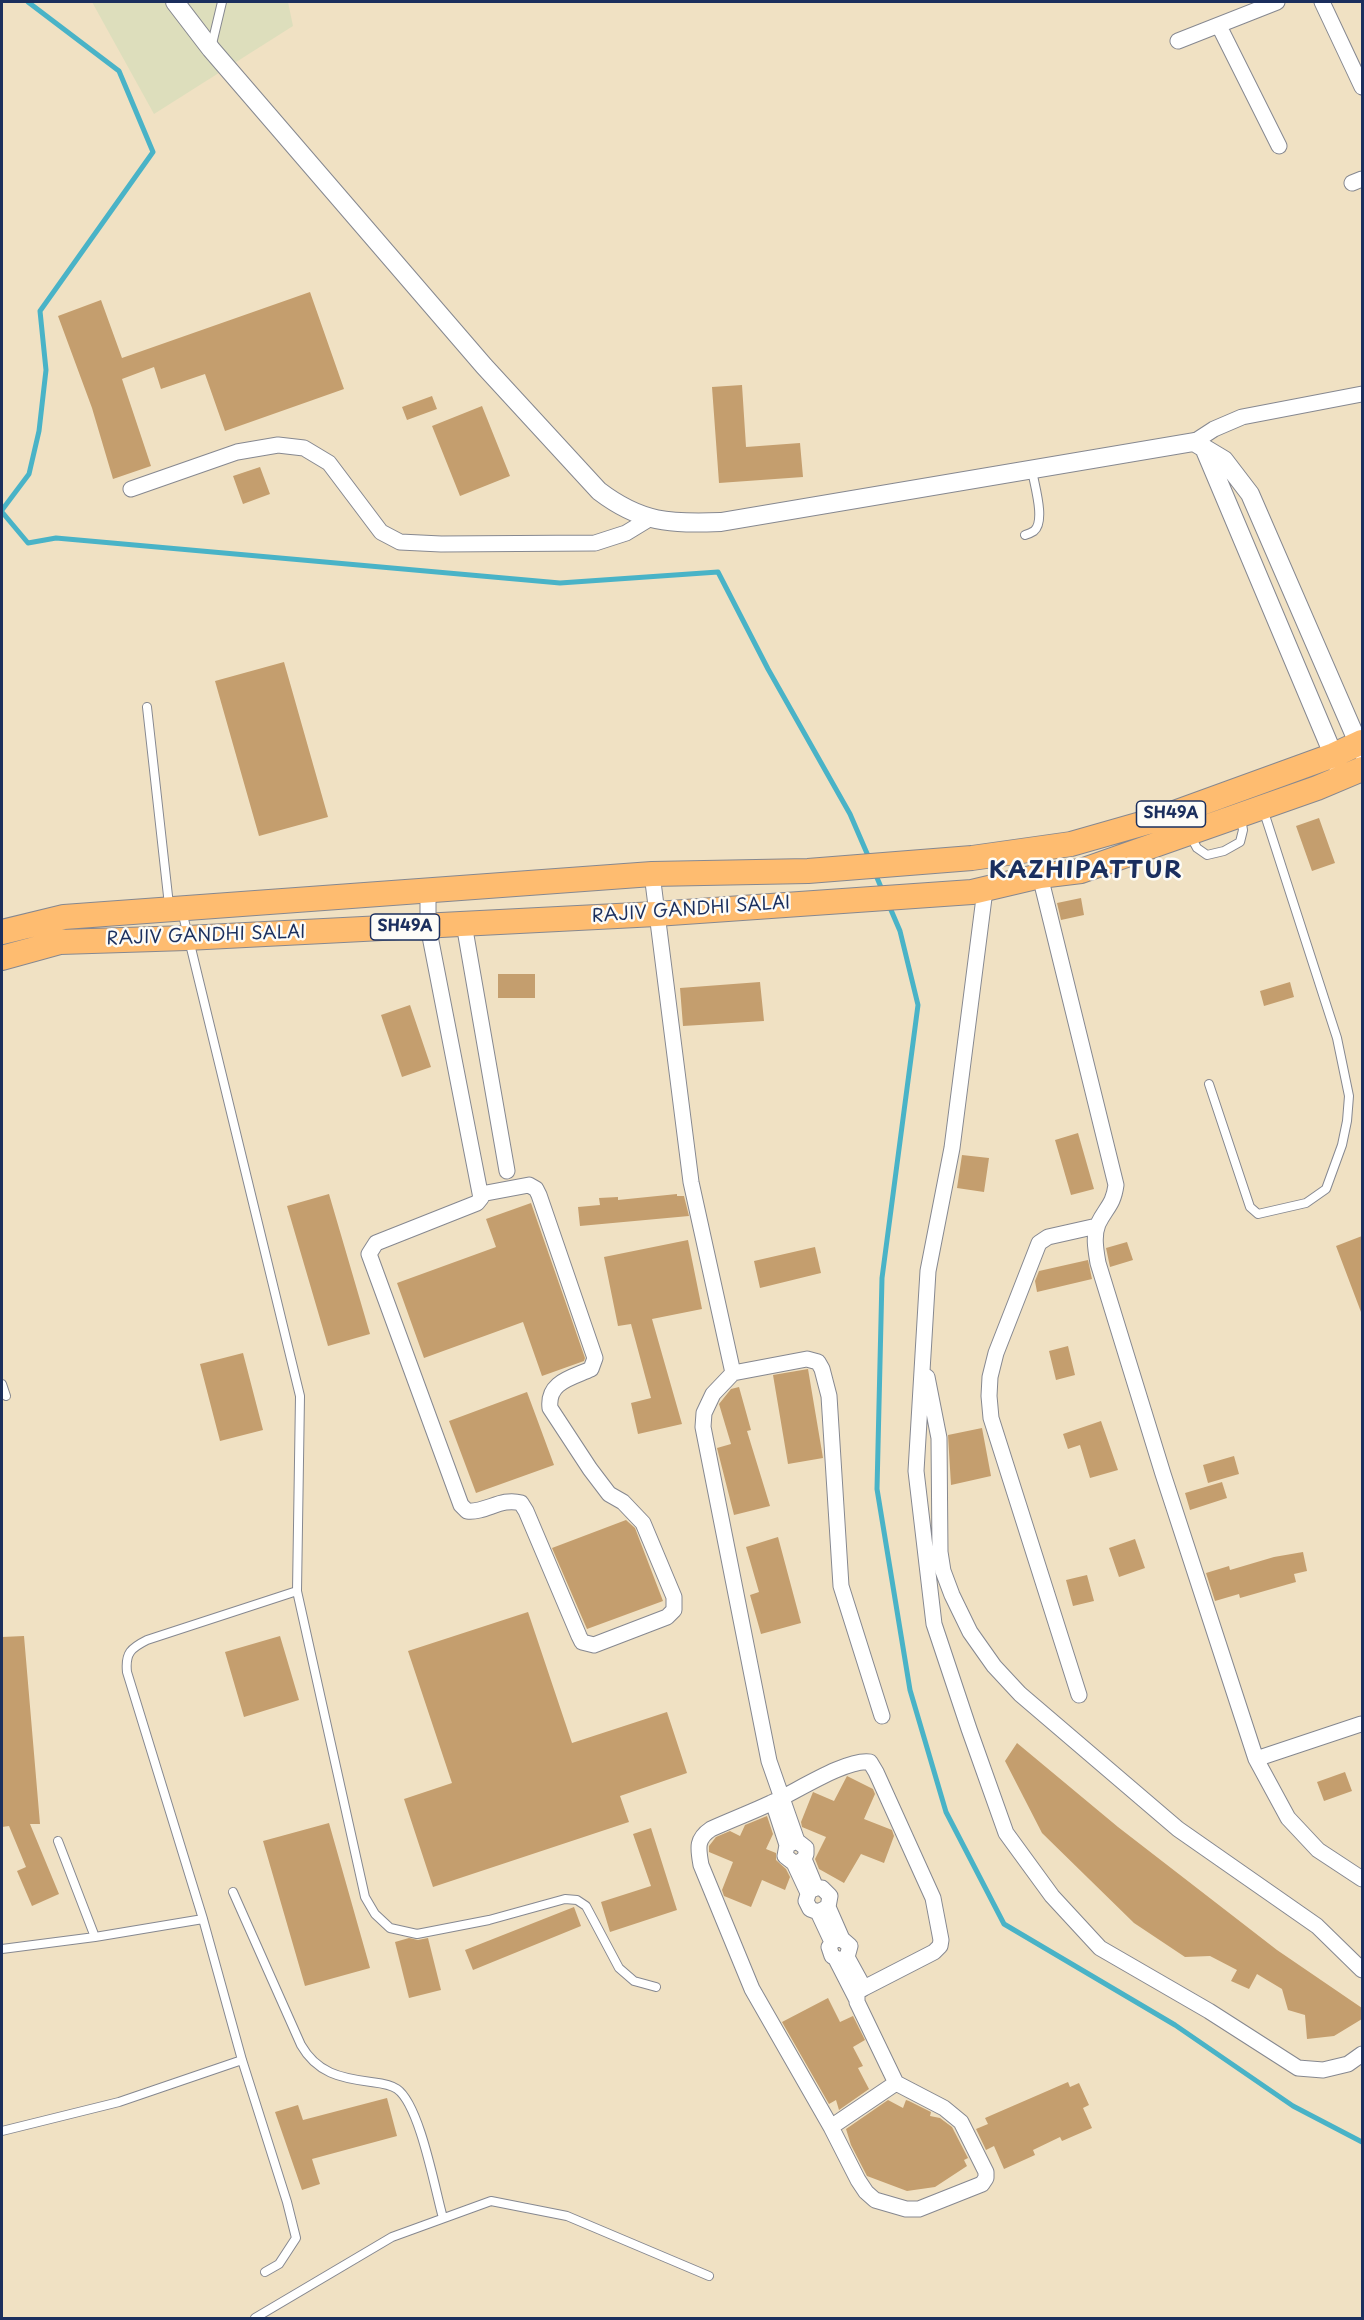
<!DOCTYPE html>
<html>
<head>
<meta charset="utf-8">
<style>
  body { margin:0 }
  #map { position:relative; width:1364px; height:2320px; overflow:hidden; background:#f0e1c3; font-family:"Playpen Sans",sans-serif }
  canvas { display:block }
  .frame { position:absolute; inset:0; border:3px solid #1b2f5e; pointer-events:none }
</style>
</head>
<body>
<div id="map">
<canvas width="1364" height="2320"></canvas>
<div class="frame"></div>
</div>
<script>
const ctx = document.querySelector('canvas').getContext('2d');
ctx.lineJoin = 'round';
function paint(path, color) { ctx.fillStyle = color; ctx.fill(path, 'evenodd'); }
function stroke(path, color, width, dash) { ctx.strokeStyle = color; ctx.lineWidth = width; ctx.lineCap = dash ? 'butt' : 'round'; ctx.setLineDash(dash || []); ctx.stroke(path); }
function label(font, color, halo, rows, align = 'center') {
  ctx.font = font + ' "Playpen Sans",sans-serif'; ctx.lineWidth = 5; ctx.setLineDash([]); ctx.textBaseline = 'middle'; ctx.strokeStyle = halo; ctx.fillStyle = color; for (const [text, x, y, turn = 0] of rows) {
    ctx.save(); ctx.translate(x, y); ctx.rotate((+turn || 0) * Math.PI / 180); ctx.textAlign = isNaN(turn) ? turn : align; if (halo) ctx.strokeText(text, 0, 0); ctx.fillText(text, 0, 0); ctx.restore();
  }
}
paint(new Path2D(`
  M92,2H288L293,26L154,114Z`), '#dddebc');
stroke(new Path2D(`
  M2,510L29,474L39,431L46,370L40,311L153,152L119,71L28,2
  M2,512L28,543L56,538L560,583L718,572L768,669L850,814L869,858
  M875,873L883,892
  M888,903L900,931L918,1005L882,1278L877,1489L910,1690L946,1812L1004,1924L1175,2025L1293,2106L1362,2142`), '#49b3c7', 5);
paint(new Path2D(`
  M310,292L344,389L225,431L205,374L161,389L154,367L122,379L151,466L113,479L92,408L58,316L101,300L122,358Z
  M742,385L746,447L800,443L803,477L719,483L712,387Z
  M432,396L437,409L407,420L402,407Z
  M482,406L510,476L460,496L432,426Z
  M260,467L270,494L243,504L233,476Z
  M284,662L328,817L259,836L215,681Z
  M1319,818L1335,863L1312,871L1296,826Z
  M1081,898L1084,915L1061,920L1057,903Z
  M498,974H535V998H498Z
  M760,982L764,1021L683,1026L680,988Z
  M1290,982L1294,997L1264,1006L1260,991Z
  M410,1005L431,1067L402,1077L381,1015Z
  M1078,1133L1094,1189L1071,1195L1055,1140Z
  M962,1155L989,1158L984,1192L957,1188Z
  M329,1194L370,1334L328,1346L287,1206Z
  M677,1194V1196H684L689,1216L580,1226L578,1207L600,1205L599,1198L618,1197V1200Z
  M531,1203L585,1358L584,1361L542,1376L523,1322L424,1358L397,1283L496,1247L486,1219Z
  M1362,1236V1312H1361L1336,1246Z
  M688,1240L702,1309L652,1319L682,1424L638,1434L631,1403L651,1398L631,1324L618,1326L604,1257Z
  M1127,1242L1133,1260L1110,1267L1106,1248Z
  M815,1247L821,1273L760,1288L754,1261Z
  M1088,1260L1092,1279L1037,1292L1035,1281L1039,1271Z
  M1068,1346L1075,1375L1056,1380L1049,1351Z
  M243,1353L263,1430L220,1441L200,1364Z
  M808,1369L823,1458L788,1464L773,1375Z
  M739,1387L751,1430L747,1431L770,1506L734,1515L717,1448L731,1444L719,1404L731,1389Z
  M527,1392L554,1465L476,1493L449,1421Z
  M1101,1421L1118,1470L1090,1478L1080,1445L1068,1449L1063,1434Z
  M982,1428L991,1476L951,1485L948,1435Z
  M1234,1456L1239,1474L1208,1483L1203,1465Z
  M1222,1482L1227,1498L1190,1510L1185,1493Z
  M626,1520L635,1528L663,1601L587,1629L552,1548Z
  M778,1537L801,1623L761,1634L750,1595L759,1592L746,1547Z
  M1135,1539L1145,1568L1119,1577L1109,1548Z
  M1303,1552L1307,1571L1294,1574L1296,1582L1240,1598L1239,1594L1215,1601L1206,1573L1229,1566L1230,1570L1274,1557Z
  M1087,1575L1094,1601L1073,1606L1066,1580Z
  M528,1612L572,1743L667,1712L687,1773L620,1796L629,1822L433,1887L404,1799L452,1783L408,1651Z
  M24,1636L40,1824H30L59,1894L32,1906L17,1871L26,1867L9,1826L2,1827V1637Z
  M280,1636L299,1700L244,1717L225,1652Z
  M1017,1743L1118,1827L1277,1950L1362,2008V2019L1334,2036L1307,2039L1305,2015L1288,2010L1282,1989L1257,1974L1249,1989L1231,1981L1237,1970L1210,1956L1185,1957L1134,1923L1042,1833L1005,1761Z
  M1345,1772L1352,1791L1324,1801L1317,1782Z
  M847,1776L873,1789L875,1794L864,1819L892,1830L894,1836L884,1863L861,1854L844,1883L819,1869L815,1859L826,1837L802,1827L801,1822L813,1792L834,1801Z
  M767,1816L773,1834L766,1849L776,1853V1860L786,1869L790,1877L785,1890L762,1880L751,1907L724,1896L722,1890L733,1862L709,1852V1846L716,1837L730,1831L740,1836L745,1825Z
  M329,1823L370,1968L305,1986L263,1841Z
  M651,1828L677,1910L610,1932L601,1902L651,1886L633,1834Z
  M574,1907L581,1926L473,1970L465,1950Z
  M409,1938L418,1940L428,1938L441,1990L409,1998L395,1942Z
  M828,1998L840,2022L853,2016L865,2040L853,2047L863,2066L858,2068L869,2089L839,2110L836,2100L829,2104L782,2022Z
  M1068,2082L1070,2087L1079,2083L1089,2105L1083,2108L1092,2128L1062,2141L1060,2137L1033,2150L1035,2155L1004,2169L994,2146L986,2150L976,2129L988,2124L985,2118Z
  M387,2098L397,2136L312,2159L320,2184L302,2190L275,2112L298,2105L303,2120Z
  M888,2100L903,2108L906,2100L909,2101L931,2112L930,2116L940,2118L952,2127L968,2158L964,2160L967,2166L935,2187L907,2191L867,2176L851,2145L846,2129Z`), '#c49e6e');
const service = new Path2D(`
  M211,48L222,2
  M1025,535C1028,534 1031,533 1034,531C1046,521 1034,484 1032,470
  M147,707L169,905
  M1191,837L1197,848L1207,855L1224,851L1240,842L1243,830L1241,819
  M182,911L300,1396L297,1591L365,1897L375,1914L390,1928L417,1934L489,1920L565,1899L577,1900L586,1906L619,1968L634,1981L656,1987
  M1209,1084L1250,1207L1258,1214L1306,1203L1326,1189L1342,1145L1347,1121L1349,1096L1337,1038L1263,809
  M2,1384L6,1396
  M58,1841L95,1937
  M233,1892L301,2045C317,2073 340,2078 371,2082C379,2083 390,2084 397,2089C420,2105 435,2190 443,2218
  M203,1919L242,2060L287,2202L296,2238L279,2264L265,2272
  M2,1949L95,1937L203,1919L127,1672C125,1653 131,1648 147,1640L297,1591
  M2,2131L119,2102L242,2060
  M255,2318L392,2237L491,2201L567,2216L709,2276`);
const minor = new Path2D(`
  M1322,2L1362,87
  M1219,26L1279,146
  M1178,41L1277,2
  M1352,183L1362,179
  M1194,442L1214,429L1242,417L1362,394
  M131,489L237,452L278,445L304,448L329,463L381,532L400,542L441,544L595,543L626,533L649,519
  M652,874L691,1182L733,1373
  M1040,876L1116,1185C1113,1206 1106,1207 1098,1224C1093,1236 1096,1251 1098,1263L1163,1474L1256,1759L1288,1818L1318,1850L1362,1879
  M985,890L952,1148L928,1271L916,1471L934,1624L969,1729L1006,1833L1052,1896L1100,1948L1209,2011L1298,2068L1323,2070L1348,2064L1362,2054
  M428,891V926L481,1198L477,1203L376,1243L369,1254L461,1505L467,1511C486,1513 501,1497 521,1503L526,1511L579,1636L582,1642L594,1645L667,1617L674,1610V1597L643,1523L623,1502L609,1494L590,1469L550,1408C547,1382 571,1378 591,1369L595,1358L539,1195L536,1189L529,1185L481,1194
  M464,924L507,1171
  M927,1377L939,1438L940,1552L943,1571L952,1595L970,1632L994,1666L1020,1694L1178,1829L1317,1926L1362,1970
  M1079,1695L991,1418L989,1396L990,1377L996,1353L1039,1243L1048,1237L1097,1226
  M1256,1759L1361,1724
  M773,1802L787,1845
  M797,1841L787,1845L785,1856L794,1863L799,1862L804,1859
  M794,1863L808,1893
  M816,1888L804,1859L806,1854V1848L797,1841L769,1761L703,1427L704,1413L713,1394L733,1373L807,1359L818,1362L822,1369L829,1396L841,1586L882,1716
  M828,1907L818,1912L810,1909L806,1901L809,1891L816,1888H822L830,1896L828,1907L842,1939L850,1946L847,1957L839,1960L832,1956L829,1947L834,1940L842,1939
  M818,1912L832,1942
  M847,1957L864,1988
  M836,1959L856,1998
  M831,2127L752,1989L701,1865C698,1848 696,1839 711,1829C731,1820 752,1812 771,1803C794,1793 847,1758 870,1762L876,1772L933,1898L941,1940L940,1946L934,1952L864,1988L857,1992V2002L896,2083L944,2108L961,2122L986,2172V2178L982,2184L919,2209H906L875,2200L866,2192L858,2180L831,2127L896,2083`);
const tertiary = new Path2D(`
  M175,2L211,49L484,366L599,491C641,523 670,524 721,522L1194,442L1224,460L1250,494L1362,752
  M1205,450L1338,766`);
const primary = new Path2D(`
  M2,932L64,917L652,874L808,871L972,858L1071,844L1155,820L1334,755L1362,742
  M2,958L60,942L187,938L656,914L972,892L1040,876L1081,871L1317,788L1362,769`);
stroke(service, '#868890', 10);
stroke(minor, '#868890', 17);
stroke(tertiary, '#868890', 20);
stroke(primary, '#868890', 26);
stroke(service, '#fff', 8);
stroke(minor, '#fff', 15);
stroke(tertiary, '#fff', 18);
stroke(primary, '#febc70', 24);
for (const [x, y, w] of [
  [1171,814,69],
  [405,927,69]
]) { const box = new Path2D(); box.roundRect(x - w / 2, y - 13, w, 26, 4.5); ctx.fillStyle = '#fdfcf7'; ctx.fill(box); stroke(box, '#1b2f5e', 1.5); }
label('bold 16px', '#1b2f5e', null, [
  ["SH49A",1171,814],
  ["SH49A",405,927]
]);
label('18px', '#1b2f5e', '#fdfcf7', [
  ["RAJIV GANDHI SALAI",691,910,-4],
  ["RAJIV GANDHI SALAI",206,936,-2]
]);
ctx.letterSpacing = '1.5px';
label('bold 24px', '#1b2f5e', '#fdfcf7', [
  ["KAZHIPATTUR",1086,871]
]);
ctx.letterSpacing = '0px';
</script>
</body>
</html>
